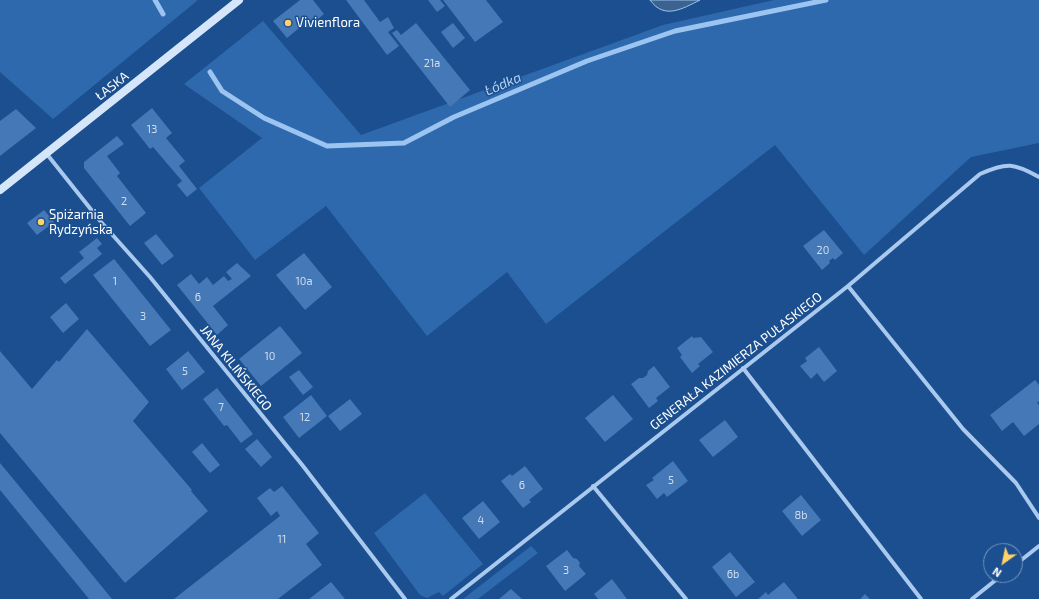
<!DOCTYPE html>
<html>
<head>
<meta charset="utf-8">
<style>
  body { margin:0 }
  #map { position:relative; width:1039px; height:599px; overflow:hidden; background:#1b4f8f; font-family:"Exo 2",sans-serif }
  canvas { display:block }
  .north { position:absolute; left:983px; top:543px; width:40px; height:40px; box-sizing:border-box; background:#1b4f8f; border:1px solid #7695bc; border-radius:50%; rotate:213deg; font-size:11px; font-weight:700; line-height:16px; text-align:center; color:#fff }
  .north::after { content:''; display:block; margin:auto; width:14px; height:18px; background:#ffd166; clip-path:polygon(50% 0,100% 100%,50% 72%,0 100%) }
</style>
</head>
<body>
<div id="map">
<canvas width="1039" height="599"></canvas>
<div class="north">N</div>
</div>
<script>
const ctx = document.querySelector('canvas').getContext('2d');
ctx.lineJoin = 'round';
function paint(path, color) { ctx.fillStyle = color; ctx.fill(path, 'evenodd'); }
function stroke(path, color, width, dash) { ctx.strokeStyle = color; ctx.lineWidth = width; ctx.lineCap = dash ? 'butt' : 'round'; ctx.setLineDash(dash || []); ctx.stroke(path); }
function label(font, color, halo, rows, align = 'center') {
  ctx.font = font + ' "Exo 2",sans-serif'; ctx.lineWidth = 3; ctx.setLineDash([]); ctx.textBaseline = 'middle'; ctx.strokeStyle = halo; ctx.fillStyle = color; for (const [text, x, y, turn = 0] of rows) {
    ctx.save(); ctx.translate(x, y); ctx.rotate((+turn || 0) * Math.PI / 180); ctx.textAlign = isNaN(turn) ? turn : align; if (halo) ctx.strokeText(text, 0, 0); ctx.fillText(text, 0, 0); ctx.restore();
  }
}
paint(new Path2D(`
  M0,0H198L53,119L0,72Z
  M774,0H1039V143L971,157L864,255L775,145L546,324L507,272L427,336L326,206L255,260L199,188L262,138L184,84L263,21L361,135L663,25Z
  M425,493L483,564L443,596L439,592L427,598L420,595L374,533Z
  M531,546L538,553L478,599H463Z`), '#2e69ad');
const water = new Path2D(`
  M650,0H700C682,9 664,20 650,0Z`);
paint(water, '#3c6290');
stroke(water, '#9cc4f0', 1);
stroke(new Path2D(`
  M155,0L163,14
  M210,72L222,91L264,118L327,146L404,143L454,117L587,61L675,31L826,0`), '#9cc4f0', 5);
paint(new Path2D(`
  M300,0H313L324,14L307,28L304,24L287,38L273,21Z
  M346,0H364L380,22L388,17L394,28L388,32L399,46L387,55Z
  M428,0H440L445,6L437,12Z
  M443,0H486L503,22L475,42Z
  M416,23L470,90L450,107L392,33L397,30L401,35Z
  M453,23L465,38L453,48L441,32Z
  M152,108L172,133L166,138L185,161L179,166L197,189L187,197L177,185L182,181L153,147L150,149L131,125Z
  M16,109L36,128L0,156V121Z
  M117,136L124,144L107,156L120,173L117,176L146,213L130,226L84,168V162Z
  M44,210L54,222L37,235L27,223Z
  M824,230L843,253L835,260L833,258L829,261L830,263L822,270L803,246Z
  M156,234L174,256L162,265L144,243Z
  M97,238L102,244L97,248L102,254L65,284L60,278L84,258L79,252Z
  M304,253L332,287L305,310L276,275Z
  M114,259L171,330L150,346L93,275Z
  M237,263L251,276L213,306L228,325L217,335L177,285L191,274L199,284L207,277L213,285L224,276L228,281L232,279L226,272Z
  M66,303L79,319L63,333L50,317Z
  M280,326L302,353L261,386L239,359Z
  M87,329L149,402L133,421L192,490L191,491L208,511L125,583L0,433V351L32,389L57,360L59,362Z
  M692,336L693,338L701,337L713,352L698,364L700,366L692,373L680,357L682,355L677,348Z
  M819,347L837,371L824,382L817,373L811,379L800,366L807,361L805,358Z
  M188,351L205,372L182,390L166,369Z
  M654,366L670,387L656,398L658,401L649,408L631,384L639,378H643L647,375L648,371Z
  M299,370L313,387L303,395L289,377Z
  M1035,380L1039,385V401L1037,403L1039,405V424L1024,436L1013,422L1002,431L990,415Z
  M217,388L253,434L241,443L227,425L224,426L203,399Z
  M311,395L327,416L299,438L283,417Z
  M613,395L633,419L605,442L585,418Z
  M350,399L362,414L340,431L328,416Z
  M725,420L738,437L713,457L699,440Z
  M257,439L272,457L261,467L245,449Z
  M202,443L220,465L210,473L192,452Z
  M673,461L688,481L667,497L664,493L657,499L646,485L654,480L652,478Z
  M0,463L72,550L112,599H89L0,490Z
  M525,466L543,489L529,500L531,502L523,508L501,481L510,474L512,476Z
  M282,486L319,533L306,544L322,565L278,599H174L280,516L277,511L271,516L257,498L270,488L274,492Z
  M801,495L821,520L802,536L782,511Z
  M483,501L500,522L479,539L462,518Z
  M567,550L573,558L577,559L580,563L579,566L586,574L565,591L546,566Z
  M730,552L755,582L736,597L712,567Z
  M612,579L627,599H598L594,594Z
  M331,582L345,599H309Z
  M784,582L798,599H758L766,592L768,595Z
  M511,589L522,599H499Z
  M865,594L870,599H860Z`), '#4478b7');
stroke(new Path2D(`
  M46,153L101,222L150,277L303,466L405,599
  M848,286L963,429L1016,483L1039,518
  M743,368L921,599
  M593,486L686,599
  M1015,565L1039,546
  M451,599L848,286L980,174C1007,162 1014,163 1039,177
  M972,599L1002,575`), '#a9c9ee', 4);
stroke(new Path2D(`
  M0,190L239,0`), '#d6e6fa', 8);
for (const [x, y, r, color] of [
  [288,23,4,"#ffd166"],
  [41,222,4,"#ffd166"]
]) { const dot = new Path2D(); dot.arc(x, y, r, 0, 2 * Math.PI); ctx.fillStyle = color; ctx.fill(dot); stroke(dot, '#1b4f8f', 1.5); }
label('11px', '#d0dded', null, [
  ["21a",432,63],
  ["13",152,129],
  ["2",124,201],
  ["20",823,250],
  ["1",115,281],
  ["10a",304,281],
  ["6",198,297],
  ["3",143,316],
  ["10",270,356],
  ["5",185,371],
  ["7",221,407],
  ["12",305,417],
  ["5",671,480],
  ["6",522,485],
  ["8b",801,515],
  ["4",481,520],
  ["11",282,539],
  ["3",566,570],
  ["6b",733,574]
]);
label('13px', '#fff', '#1b4f8f', [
  ["Vivienflora",296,23],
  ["Spiżarnia",49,215],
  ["Rydzyńska",49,230]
], 'left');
label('13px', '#fff', '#1b4f8f', [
  ["ŁASKA",112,86,-38],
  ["GENERAŁA KAZIMIERZA PUŁASKIEGO",736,361,-38],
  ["JANA KILIŃSKIEGO",236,368,51]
]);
label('italic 14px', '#b5d3f5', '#1b4f8f', [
  ["Łódka",503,84,-23]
]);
</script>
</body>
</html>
